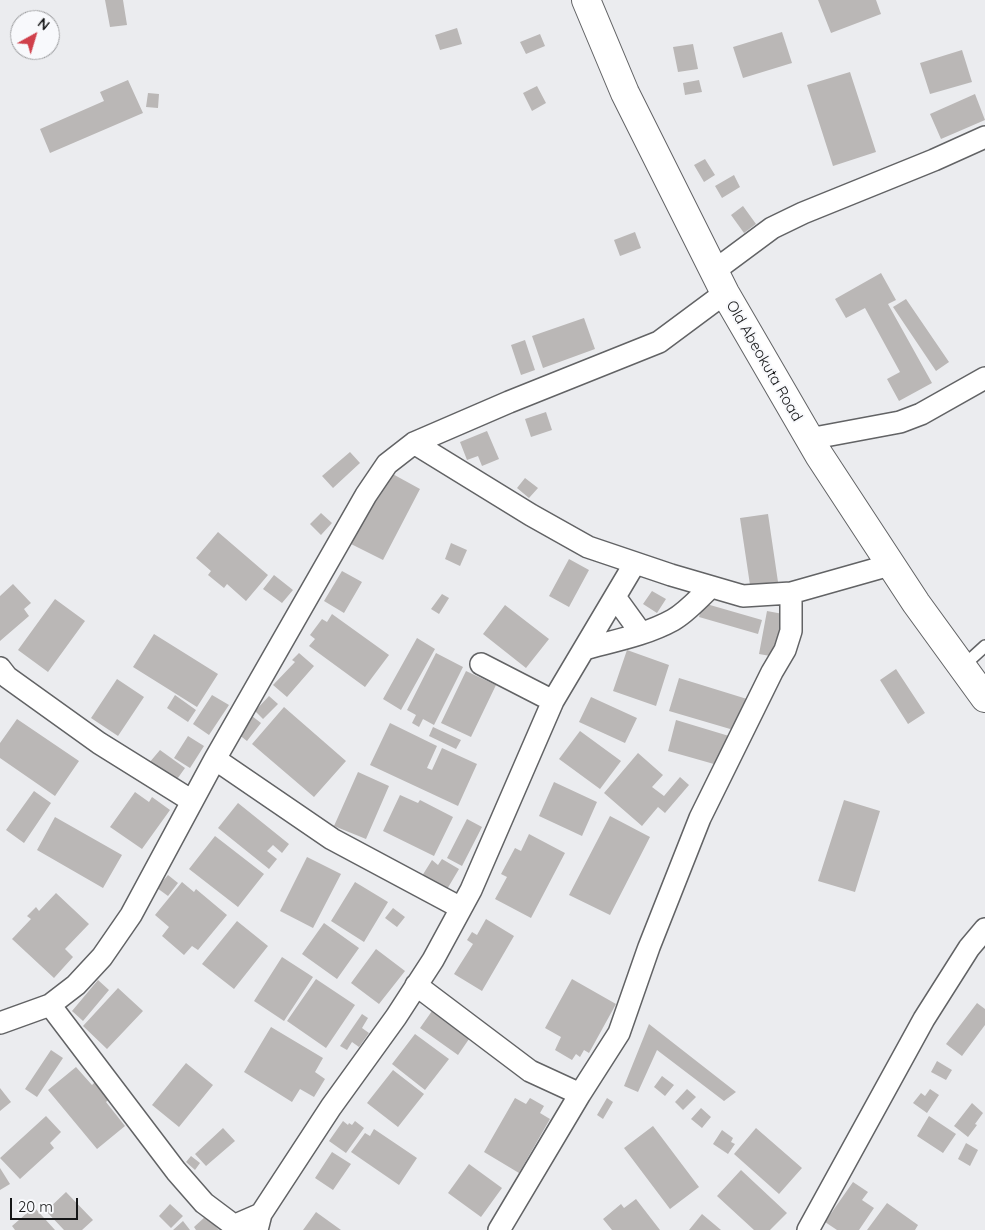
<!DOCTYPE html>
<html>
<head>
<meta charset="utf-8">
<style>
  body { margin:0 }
  #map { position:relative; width:985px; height:1230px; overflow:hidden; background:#ebecef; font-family:Quicksand,sans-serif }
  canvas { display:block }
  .north { position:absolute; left:10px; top:10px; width:50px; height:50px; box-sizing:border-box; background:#f8f9fc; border:1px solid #9d9ea0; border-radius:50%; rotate:39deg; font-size:14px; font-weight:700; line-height:20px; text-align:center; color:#151617 }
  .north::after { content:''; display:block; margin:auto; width:18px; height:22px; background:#d0404b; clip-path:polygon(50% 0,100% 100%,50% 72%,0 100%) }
  .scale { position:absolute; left:10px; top:1198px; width:68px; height:22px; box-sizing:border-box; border:2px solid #151617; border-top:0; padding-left:6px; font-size:15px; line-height:18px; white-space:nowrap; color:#151617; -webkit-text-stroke:4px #f8f9fc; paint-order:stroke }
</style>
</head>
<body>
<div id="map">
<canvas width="985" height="1230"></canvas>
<div class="north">N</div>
<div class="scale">20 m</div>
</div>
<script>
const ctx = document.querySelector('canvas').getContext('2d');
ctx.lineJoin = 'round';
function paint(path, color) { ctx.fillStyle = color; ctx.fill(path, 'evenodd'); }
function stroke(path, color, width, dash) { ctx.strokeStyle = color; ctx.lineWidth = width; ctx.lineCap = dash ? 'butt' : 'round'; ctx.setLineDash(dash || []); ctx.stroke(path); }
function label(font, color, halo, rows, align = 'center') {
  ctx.font = font + ' Quicksand,sans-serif'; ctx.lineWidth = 4; ctx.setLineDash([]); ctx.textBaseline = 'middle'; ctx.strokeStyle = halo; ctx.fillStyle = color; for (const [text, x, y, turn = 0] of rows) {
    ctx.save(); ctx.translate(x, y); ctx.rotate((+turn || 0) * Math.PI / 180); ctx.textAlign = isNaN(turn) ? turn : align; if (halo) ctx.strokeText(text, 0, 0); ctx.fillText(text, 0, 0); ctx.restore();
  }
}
paint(new Path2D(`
  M105,0H123L127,25L110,27Z
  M818,0H876L881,14L831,33Z
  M457,28L462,44L440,50L435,35Z
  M782,32L792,63L743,78L733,47Z
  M540,34L545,46L526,54L520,42Z
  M693,44L698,69L678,72L673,47Z
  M962,50L972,82L930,94L920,63Z
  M850,72L876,152L833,166L807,85Z
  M128,80L143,113L50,153L40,129L104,101L100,92Z
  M699,80L702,92L685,95L683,83Z
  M537,86L546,103L532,111L523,93Z
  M148,93L159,94L158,108L146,107Z
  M975,94L985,120L941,139L930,114Z
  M705,159L715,175L704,182L694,165Z
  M734,175L740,187L722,198L715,186Z
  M743,206L756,224L744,233L731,215Z
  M635,232L641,248L620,256L614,240Z
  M881,273L896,300L888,304L932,383L899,401L887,379L900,372L865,308L846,318L835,299Z
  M906,299L949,362L936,371L893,307Z
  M584,318L595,349L543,368L532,336Z
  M525,340L535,370L521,375L511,345Z
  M546,412L552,430L531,437L525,419Z
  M487,431L499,459L482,466L478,456L467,460L460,442Z
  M350,452L360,463L333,488L322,476Z
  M389,472L420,489L383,560L351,544Z
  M525,478L538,488L529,498L517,488Z
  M321,513L332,523L321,535L310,524Z
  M768,514L778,582L750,585L740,518Z
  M218,532L268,575L246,601L227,584L224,588L208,575L211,571L196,558Z
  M451,543L467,550L460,566L445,559Z
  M569,559L589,570L569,607L549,596Z
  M342,571L362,582L344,613L324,601Z
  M274,575L293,590L282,603L263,589Z
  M13,584L31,603L24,609L29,616L0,641V596Z
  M652,591L666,599L657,613L643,604Z
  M442,594L449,598L439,614L431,609Z
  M55,599L85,621L48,672L18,650Z
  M703,603L762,620L758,634L699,617Z
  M505,605L549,639L526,668L483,634Z
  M767,611L783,614L776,657L759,654Z
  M332,614L389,655L365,687L309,646L315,639L310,635L322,619L327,622Z
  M154,634L218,674L197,707L133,667Z
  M417,638L435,649L401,710L383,699Z
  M627,650L669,665L656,706L613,691Z
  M299,653L314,666L287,697L273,685L295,662L292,660Z
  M436,653L463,667L434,725L423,719L419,727L412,723L416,715L407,710Z
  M896,669L925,713L908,724L880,680Z
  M466,671L496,685L471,737L441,723Z
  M679,678L747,699L737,731L669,711Z
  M117,679L144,697L118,736L91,718Z
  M175,695L196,710L188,722L167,708Z
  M212,695L229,705L209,735L193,724Z
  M269,696L278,704L263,719L255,711Z
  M591,697L637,718L625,743L579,722Z
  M284,707L346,761L314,797L252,744Z
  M252,716L261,723L247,741L238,734Z
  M17,719L79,761L55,796L0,758V743Z
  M676,720L729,736L721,766L668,751Z
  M390,723L437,746L427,768L432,770L442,748L477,764L458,806L370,765Z
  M433,727L461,740L456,749L429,736Z
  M580,731L621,761L600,789L559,759Z
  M188,736L204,746L190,768L174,758Z
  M160,750L185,768L175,782L149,763Z
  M638,753L663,775L652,787L664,796L680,777L689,785L665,813L658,807L642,826L604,793Z
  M358,772L389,786L366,839L334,826Z
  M554,782L597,802L582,836L539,816Z
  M34,791L51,803L24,843L6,830Z
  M135,792L149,802L152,797L170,810L142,849L110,827Z
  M400,795L418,803L420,800L453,817L434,856L383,831Z
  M844,800L880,811L855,892L818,881Z
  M238,803L289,844L282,853L273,845L267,851L277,859L269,869L218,828Z
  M610,816L650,837L610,915L569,895Z
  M55,817L122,855L103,888L37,850Z
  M467,819L482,827L462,866L447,858Z
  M529,834L565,853L531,918L495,899L507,877L501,874L515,848L521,851Z
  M215,836L264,874L238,907L189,869Z
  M307,857L341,874L313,928L280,911Z
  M442,859L459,869L446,891L422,876L432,860L438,865Z
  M168,875L178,883L168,896L157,888Z
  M182,882L194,892L196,889L227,915L198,950L192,946L184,955L162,936L169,927L155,915Z
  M355,882L388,902L364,942L331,921Z
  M56,893L89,924L65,949L73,957L54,978L12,939L31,919L27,916L36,907L39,911Z
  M393,908L405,917L397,927L385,918Z
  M486,919L514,936L482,991L454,974L473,944L467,940L472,932L477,935Z
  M237,921L268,946L234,989L202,964Z
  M324,923L359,948L337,979L302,954Z
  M376,949L405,971L379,1004L351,983Z
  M282,957L313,977L284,1021L254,1001Z
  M316,979L355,1005L326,1048L287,1021Z
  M572,979L616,1004L589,1053L584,1050L580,1057L576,1054L572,1060L555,1050L561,1037L545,1028Z
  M98,980L109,990L83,1021L72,1011Z
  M118,988L143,1011L107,1049L83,1026Z
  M977,1003L985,1009V1025L962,1056L946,1044Z
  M432,1011L469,1039L458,1055L420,1028Z
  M362,1014L368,1018L362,1028L369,1033L359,1047L352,1042L347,1050L340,1046Z
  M649,1024L736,1092L724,1101L657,1050L638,1092L624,1086Z
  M271,1027L323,1058L315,1072L325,1079L314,1097L300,1089L292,1102L244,1072Z
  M415,1034L449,1059L425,1090L392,1064Z
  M51,1050L63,1058L37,1097L25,1089Z
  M937,1061L952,1070L946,1080L931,1072Z
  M186,1063L213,1085L179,1127L152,1105Z
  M76,1067L92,1085L95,1082L109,1099L106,1102L125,1126L97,1149L48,1090Z
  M393,1070L424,1094L398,1127L367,1103Z
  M662,1076L674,1085L665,1096L654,1087Z
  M0,1088L11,1102L0,1111Z
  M687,1089L696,1097L683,1110L675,1102Z
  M930,1089L939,1095L927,1113L913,1103L921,1093L925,1096Z
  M515,1098L526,1104L530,1098L544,1106L540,1113L550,1119L519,1173L484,1152Z
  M607,1098L613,1102L603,1119L597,1115Z
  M972,1103L983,1113L975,1124L977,1125L968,1137L954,1126Z
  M701,1108L711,1117L702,1128L691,1119Z
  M46,1116L61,1132L50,1143L54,1148L20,1179L0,1158Z
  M929,1116L956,1134L943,1153L917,1136Z
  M343,1121L348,1125L349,1123L352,1125L355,1121L364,1128L346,1153L329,1141Z
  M653,1126L699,1187L670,1209L624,1148Z
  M223,1128L235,1141L206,1166L195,1154Z
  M756,1128L802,1168L779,1194L734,1154Z
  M374,1129L417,1158L399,1185L351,1152L365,1133L370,1136Z
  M722,1130L733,1138L731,1142L735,1144L728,1154L713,1144Z
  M966,1143L978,1150L970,1166L958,1159Z
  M332,1152L351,1164L333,1190L315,1178Z
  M191,1156L200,1163L195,1170L186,1162Z
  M469,1164L502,1188L481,1217L448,1193Z
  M0,1168L10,1184L0,1190Z
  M741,1170L787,1213L770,1230H754L717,1196Z
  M853,1182L868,1192L862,1200L874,1208L859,1230H837L825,1222Z
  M66,1192L93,1220L82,1230H64L46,1211Z
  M636,1199L660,1230H612L603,1219L621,1204L624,1208Z
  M887,1203L918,1225L915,1230H867Z
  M170,1204L183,1216L171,1228L159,1216Z
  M34,1207L55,1230H15L12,1226Z
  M316,1212L341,1230H303Z
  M702,1214L721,1230H689Z
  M206,1216L219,1230H196L194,1227Z
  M183,1221L190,1230H173Z`), '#bab7b6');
const service = new Path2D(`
  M962,667L985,646`);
const minor = new Path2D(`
  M714,271L772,228L803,213L934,160L985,137
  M809,439L900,422L921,414L985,378
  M414,443L531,515L588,547L671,575L743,596L791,593L890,565
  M615,597L641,633
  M584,649C613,641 646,635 673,620C687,612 699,598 711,587
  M481,664L553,701
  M0,668L7,677L99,743L192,801
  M215,759L332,839L461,908
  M416,985L530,1071L580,1094
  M50,1005L176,1171L204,1203L232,1224H238L261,1214
  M0,1023L50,1005L76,985L102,957L131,915L215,759L366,495L387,464L414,443L509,402L659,342L725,293
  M257,1230L261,1214L331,1107L396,1017L433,960L471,890L553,701L635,563
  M499,1230L580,1094L619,1033L649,947L700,818L772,672L785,650L791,631V593
  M808,1230L924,1019L969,948L985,929`);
const trunk = new Path2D(`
  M586,0L625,93L725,293L819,455L916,603L985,698`);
stroke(service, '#626365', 14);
stroke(minor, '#626365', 24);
stroke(trunk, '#626365', 30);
stroke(service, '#fff', 11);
stroke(minor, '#fff', 21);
stroke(trunk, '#fff', 28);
label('15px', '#151617', '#f8f9fc', [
  ["Old Abeokuta Road",764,361,60]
]);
</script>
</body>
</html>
